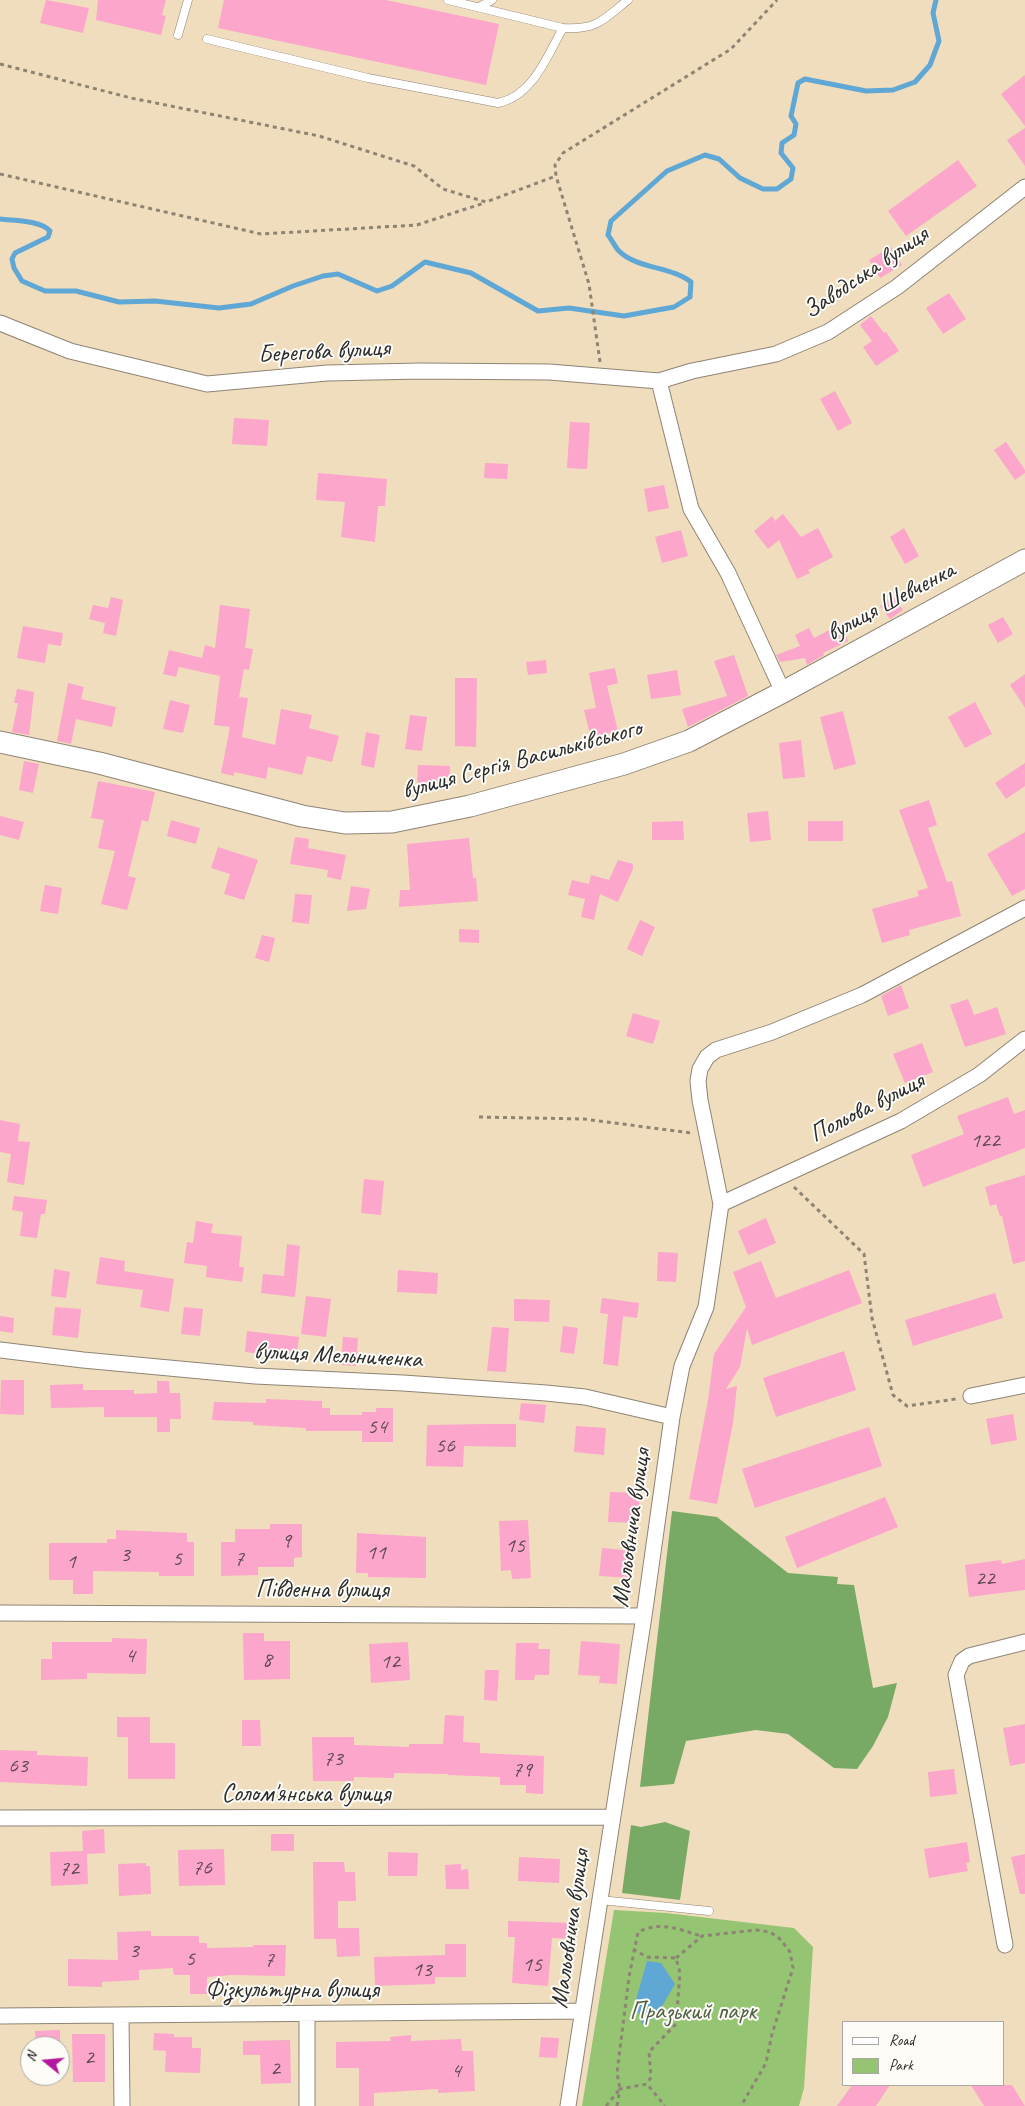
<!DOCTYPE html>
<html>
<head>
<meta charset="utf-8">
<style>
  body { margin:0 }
  #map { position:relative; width:1025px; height:2106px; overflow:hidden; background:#f0ddbd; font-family:Caveat,sans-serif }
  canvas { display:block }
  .legend { position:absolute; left:842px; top:2021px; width:162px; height:65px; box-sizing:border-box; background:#fdfcf7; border:1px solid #a9a8a5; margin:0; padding:6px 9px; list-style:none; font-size:15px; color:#2b2b2b }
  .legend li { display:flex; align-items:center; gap:10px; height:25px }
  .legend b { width:25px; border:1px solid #a9a8a5 }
  .north { position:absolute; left:20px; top:2036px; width:50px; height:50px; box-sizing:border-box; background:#fdfcf7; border:1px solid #a9a8a5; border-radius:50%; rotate:287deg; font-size:14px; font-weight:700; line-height:20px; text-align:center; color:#2b2b2b }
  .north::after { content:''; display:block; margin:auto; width:18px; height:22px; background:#b5179e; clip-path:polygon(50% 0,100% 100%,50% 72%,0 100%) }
</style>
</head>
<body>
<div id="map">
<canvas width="1025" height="2106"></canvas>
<ul class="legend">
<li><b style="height:6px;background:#fff"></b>Road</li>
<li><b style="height:14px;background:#95c473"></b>Park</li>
</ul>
<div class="north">N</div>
</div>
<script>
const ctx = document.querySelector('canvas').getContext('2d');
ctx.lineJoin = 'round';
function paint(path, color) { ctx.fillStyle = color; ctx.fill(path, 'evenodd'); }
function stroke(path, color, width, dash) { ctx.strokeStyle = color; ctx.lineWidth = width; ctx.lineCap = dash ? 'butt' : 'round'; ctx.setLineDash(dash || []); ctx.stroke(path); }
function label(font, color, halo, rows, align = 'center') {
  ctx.font = font + ' Caveat,sans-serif'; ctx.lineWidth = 4; ctx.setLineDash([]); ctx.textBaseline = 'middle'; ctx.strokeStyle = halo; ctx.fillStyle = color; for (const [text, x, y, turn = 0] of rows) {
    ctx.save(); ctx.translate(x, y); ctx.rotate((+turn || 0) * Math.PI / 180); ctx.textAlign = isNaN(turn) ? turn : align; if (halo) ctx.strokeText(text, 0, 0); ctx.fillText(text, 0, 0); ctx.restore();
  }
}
paint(new Path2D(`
  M614,1910L666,1913L794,1928L813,1947L804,2088L799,2106H582Z`), '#95c473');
paint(new Path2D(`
  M672,1511L717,1517L788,1573L838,1577L837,1584L854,1585L873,1688L897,1683L888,1717L873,1746L857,1769L834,1768L788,1734L756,1730L686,1741L674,1784L640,1787Z
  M665,1822L690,1831L680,1900L622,1893L631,1825L641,1827Z`), '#78aa65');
paint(new Path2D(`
  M647,1961L661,1963L675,1984L655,2018L642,2024L635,2003Z`), '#5fa7d5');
stroke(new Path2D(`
  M0,219C14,221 40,220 50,231L48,237L15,253L12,259L14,268L22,281L45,291H76L119,302L155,301L219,308L251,304L293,286L323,276L338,274L377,291L392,286L425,262L471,273L538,311L569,308L624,316L674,307L690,297L691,282C671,266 637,269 619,251C615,247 612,240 608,235L611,221L667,171L705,155L719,159L740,178L763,189H777L791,179L793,168L781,153L782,143L794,135L796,124L791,116L798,83L805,79L866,91L893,90L915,82L930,65L939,41L933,13L936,0`), '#5fa7d5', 5);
paint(new Path2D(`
  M46,0L89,8L83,33L40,23Z
  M98,0H166L162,15L166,16L161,35L96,20Z
  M224,0H386L499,24L486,85L218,28Z
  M1025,75V126L1001,94Z
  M1025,128V166L1007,140Z
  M958,160L977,186L906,236L888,211Z
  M891,247L902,265L880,278L869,260Z
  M949,293L966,319L943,334L926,308Z
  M871,316L884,333L886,332L899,351L876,366L863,347L872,341L860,325Z
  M835,391L852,423L838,431L820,399Z
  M234,418L269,420L267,446L232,444Z
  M570,422L590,423L587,469L567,468Z
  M1006,442L1025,470V473L1015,480L994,450Z
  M485,463L508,464L507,479L484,478Z
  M318,473L387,479L385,506H378L375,542L341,537L345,502L316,500Z
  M664,485L669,508L648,512L644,489Z
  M783,514L801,537L818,528L833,557L808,570L810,573L797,579L779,540L768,549L754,531L772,516L775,521Z
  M904,528L919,556L905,564L890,537Z
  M681,530L688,556L662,563L655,537Z
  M893,596L903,610L890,619L880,606Z
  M111,597L123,600L116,636L103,633L105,623L89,619L93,605L108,608Z
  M220,605L250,609L245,648L253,649L249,670L244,669L239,697L248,698L242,737L275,745L281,709L312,715L309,728L339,736L332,762L307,756L302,775L268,767L266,779L234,772V776L221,773L230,727L214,725L220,676L179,667L176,677L163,674L169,650L202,658L205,645L215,648Z
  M1003,617L1013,634L998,643L988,625Z
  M841,624L848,641L823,653L824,655L807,665L805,658L780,662L776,655L800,646L795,635L809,628L814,638Z
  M23,626L63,633L61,646L48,644L45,663L17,658Z
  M734,655L748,696L688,727L682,709L727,696L714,661Z
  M546,660L547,673L528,675L526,662Z
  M615,668L618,683L607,686L618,731L591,738L584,710L596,708L589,673Z
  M677,670L681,695L651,699L647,675Z
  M1025,674V708L1010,685Z
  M455,678H477L476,747L455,746Z
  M68,683L84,687L81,699L116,707L112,727L76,719L71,744L57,741Z
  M17,689L34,692L29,735L12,732L18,703H14Z
  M170,700L190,705L183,733L163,729Z
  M975,702L992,734L965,748L948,717Z
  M843,711L856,764L834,770L820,717Z
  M410,715L427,717L422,751L405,749Z
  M366,732L380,735L374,768L361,765Z
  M801,740L805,777L783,779L779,743Z
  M24,761L39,764L33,793L19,790Z
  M1025,763V786L1006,799L995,783Z
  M418,765L450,766L448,790L417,788Z
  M98,781L155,792L148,822L142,820L128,876L136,878L127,910L101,904L115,851L98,848L104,820L91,818Z
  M929,800L937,825L928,828L947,882L952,881L961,916L909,930L910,935L882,943L872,909L919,896L917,891L928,888L899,810Z
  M768,811L771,840L750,842L747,813Z
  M0,816L24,822L19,840L0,835Z
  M171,820L200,828L196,844L167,836Z
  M683,821L684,840H652V822Z
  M808,821H843V841H808Z
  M1025,832V889L1012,896L987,854Z
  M295,837L309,839L308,848L346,855L341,880L327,877L328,870L290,864Z
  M469,838L473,878H476L478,901L399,907L400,890H410L407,844Z
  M218,847L258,860L244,900L224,894L230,874L211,868Z
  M618,860L633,864V869L618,902L600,894L594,920L581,917L585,899L568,895L572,880L589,884L591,875L609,880Z
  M45,885L62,888L58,914L40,911Z
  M351,886L370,889L366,909L347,911Z
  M295,894L312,895L309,924L292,922Z
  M640,920L655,927L642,956L627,949Z
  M459,929L479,930V943L459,942Z
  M262,935L275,938L269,962L255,958Z
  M901,985L909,1008L888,1016L881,996Z
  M968,999L974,1015L997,1007L1006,1034L965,1047L950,1005Z
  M633,1013L660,1021L653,1044L626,1036Z
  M922,1043L933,1072L905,1083L893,1054Z
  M1008,1097L1014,1114L1025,1110V1148L923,1187L911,1155L964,1134L957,1116Z
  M0,1120L20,1124L18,1141L30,1142L24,1185L7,1182L11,1154L0,1152Z
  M1025,1175V1261L1013,1264L1002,1216H1000L996,1204L990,1206L985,1187Z
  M364,1179L384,1181L381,1215L361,1213Z
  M14,1196L47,1200L45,1214H41L37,1238L20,1236L23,1212L12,1210Z
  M766,1218L776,1243L748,1255L738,1231Z
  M196,1221L213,1224L211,1233L242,1236L239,1267H244L242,1282L206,1277L207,1266L184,1263L187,1242L193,1243Z
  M287,1244L300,1246L295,1297L261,1293L263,1274L284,1276Z
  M658,1252L678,1253L676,1282L657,1281Z
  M100,1257L125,1261L124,1271L174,1279L169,1312L140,1307L143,1290L96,1284Z
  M761,1261L776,1298L849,1270L862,1303L752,1345L747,1328L740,1367L726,1389L737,1386L733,1423L717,1504L689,1499L708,1400L714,1354L746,1307L733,1272Z
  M54,1269L70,1272L66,1298L51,1296Z
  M398,1270L438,1273L437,1294L397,1292Z
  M995,1293L1003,1318L913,1346L905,1320Z
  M306,1296L331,1299L326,1337L301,1334Z
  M602,1298L639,1303L637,1318L623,1316L618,1366L603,1364L608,1314L600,1313Z
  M514,1299L550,1300L549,1322L514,1321Z
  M55,1307L81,1309L78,1338L52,1335Z
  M184,1307L203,1309L200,1336L181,1334Z
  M0,1316L14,1318L13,1333L0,1331Z
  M563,1326L578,1328L574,1354L560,1352Z
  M492,1327L509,1328L506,1372L487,1371Z
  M247,1331L299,1337L296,1361L269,1358L270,1355L245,1352Z
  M343,1337L358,1338L356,1366L341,1365Z
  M844,1351L856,1390L776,1417L763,1378Z
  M1,1380H24V1415L0,1414Z
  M157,1381H169L170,1393H180L181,1419H170V1432H157V1417H104V1407L51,1408L50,1385L83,1384V1390H134V1394L157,1393Z
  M266,1399L322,1401V1408H330V1415H362V1412H376V1408H393V1442H362V1431H306V1428L253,1425V1422L212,1420L214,1402L266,1403Z
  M521,1403L546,1405L544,1423L519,1420Z
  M1013,1414L1017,1440L991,1445L986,1419Z
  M485,1424H516V1447L464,1446L463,1467L426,1466L427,1425Z
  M576,1426L606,1428L604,1455L574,1452Z
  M869,1427L882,1466L755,1508L742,1469Z
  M610,1492L640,1493L638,1523L608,1522Z
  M885,1497L898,1527L797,1568L785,1537Z
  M528,1520L531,1578L512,1579L511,1570L501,1571L499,1521Z
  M270,1524H302V1557L294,1558V1567H258V1575L221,1576V1542H235V1529H270Z
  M116,1530L187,1533V1542H194V1576H159V1572L93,1571V1594H73V1580H49V1543H107V1539H116Z
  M357,1533L426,1537V1578L368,1577V1573H356Z
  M602,1548L634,1551L632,1578L599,1576Z
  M1025,1559V1590L969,1597L965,1565L1001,1560L1002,1564Z
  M243,1633H264V1641H290V1679L244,1680Z
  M112,1638L147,1639L146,1674L87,1673V1679L41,1680V1659H52V1642H112Z
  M581,1641L620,1644L617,1684L599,1683L600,1676L578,1675Z
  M408,1642L410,1680L371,1683L369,1644Z
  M516,1643H539L538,1649H550L549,1675H535L534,1680H515Z
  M485,1670H499L497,1701L484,1700Z
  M445,1715L464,1716L463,1742L480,1743V1753L544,1756L543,1794L526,1793V1785H500V1777L448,1775V1774L394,1773V1778L354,1777V1781H313L312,1737H354V1745L409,1747V1744H443Z
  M117,1717H150V1743H175V1779H128V1737H117Z
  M242,1720H260L261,1746H242Z
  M1025,1724V1763L1010,1766L1003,1728Z
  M0,1750L37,1751V1755L88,1757L87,1786L0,1782Z
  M954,1769L957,1794L930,1797L928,1772Z
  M104,1829L105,1853L87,1854L88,1884L51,1886L50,1852L83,1851L82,1831Z
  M271,1834H294V1851H271Z
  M967,1842L970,1862L966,1863L968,1871L929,1878L924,1849Z
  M224,1849L225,1885L179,1886L178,1850Z
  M388,1852L418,1853L417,1876H388Z
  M1025,1854V1894H1020L1011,1857Z
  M519,1857L560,1859L559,1883L518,1881Z
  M313,1862H344L345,1872H355L356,1901H338V1928H359L360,1956L337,1957L336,1939H314Z
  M146,1863V1866H150L151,1894L119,1896L118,1864Z
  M461,1864V1870L468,1869L469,1889H446L445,1865Z
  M508,1921L575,1923V1939L552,1938L548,1986L512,1983L515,1937H508Z
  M151,1931V1936H199V1943H207V1948L253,1947V1945H286L285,1976L232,1975L207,1977V1994H190V1975H174L173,1968L139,1970V1980L102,1982V1987L68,1986V1959L118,1960L117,1932Z
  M445,1944H466V1977H435V1984L375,1986L374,1957L445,1955Z
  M60,2030V2046H36L35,2031Z
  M154,2033L174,2034V2037H192V2048H201L200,2073L165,2072L166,2051L153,2050Z
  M72,2034H105V2082H73Z
  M411,2035V2041L461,2039L462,2051H473L475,2091L438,2093V2089L374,2093V2106H359V2068H336V2042L391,2041L390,2037Z
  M541,2037L559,2038L557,2058L539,2057Z
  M290,2040L291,2083L261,2084L260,2055H243V2041Z
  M852,2085H890L876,2106H837Z
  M971,2085H1012L1025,2106H984Z`), '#fba6ca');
const lane = new Path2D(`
  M448,0L563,28C597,30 603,20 628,0
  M479,7L492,0
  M178,35L188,0
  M207,39L368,78L498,103C533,96 547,56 563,28
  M600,1900L709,1911`);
const street = new Path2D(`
  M0,323L70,351L207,384L327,373L421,371L549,372L659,381L692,371L776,354L828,332L897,287L1025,187
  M659,381L691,509L728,573L783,692
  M721,1204L901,1121L979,1075L1025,1039
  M0,1350L83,1360L255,1376L403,1383L546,1393L585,1397L672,1417
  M971,1396L1025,1385
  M0,1613L644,1616
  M0,1818L612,1817
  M1005,1945L956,1675L962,1661L969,1656L1025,1642
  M121,2015L122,2106
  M0,2016L583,2011
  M307,2106V2014
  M568,2106L644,1616L672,1417L682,1366L706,1307L721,1204L700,1100L698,1081L700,1069L707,1057L716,1050L772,1032L862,995L1025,908`);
const secondary = new Path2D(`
  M0,742L99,763L302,816L345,823L392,822L470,806L624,764L689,741L783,692L1025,560`);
stroke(lane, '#8e8474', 9);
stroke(street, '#8e8474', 17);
stroke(secondary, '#8e8474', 23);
stroke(new Path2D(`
  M0,64L131,98L319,136L414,166L443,189L486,202L556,176
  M0,174L261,234L417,225L484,203
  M600,362L589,284L556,176L555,165L563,153L731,49L777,0
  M479,1117L584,1119L691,1133
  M794,1187L864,1254L872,1318L893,1395L907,1406L956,1399
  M633,1949L647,1957L676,1958L680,1973L676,2024L649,2052L651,2077L647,2084
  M676,1958L702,1936L756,1930L770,1932L780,1939L790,1952L793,1968L772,2034L766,2063L741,2106
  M606,2106L620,2089L617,2073L629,1977L638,1932C661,1921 678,1929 701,1936
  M617,2106L620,2089L647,2084L665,2106`), '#8e8474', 3, [4, 4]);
stroke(lane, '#fff', 8);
stroke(street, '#fff', 15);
stroke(secondary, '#fff', 21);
label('22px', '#5f4a53', null, [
  ["122",985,1141],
  ["54",377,1427],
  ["56",445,1446],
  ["9",286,1541],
  ["15",515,1546],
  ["11",376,1553],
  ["3",125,1555],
  ["5",177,1559],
  ["7",239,1559],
  ["1",71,1562],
  ["22",985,1579],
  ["4",130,1656],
  ["8",267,1660],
  ["12",390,1662],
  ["73",333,1759],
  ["63",18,1766],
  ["79",522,1770],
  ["76",202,1868],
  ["72",69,1869],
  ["3",134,1951],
  ["5",190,1959],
  ["7",269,1960],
  ["15",532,1965],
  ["13",422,1970],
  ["2",89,2058],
  ["2",275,2069],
  ["4",456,2071]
]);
label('25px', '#2b2b2b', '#fdfcf7', [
  ["Заводська вулиця",866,273,-34],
  ["Берегова вулиця",324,352,-3],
  ["вулиця Шевченка",891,602,-28],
  ["вулиця Сергія Васильківського",522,760,-15],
  ["Польова вулиця",867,1108,-27],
  ["вулиця Мельниченка",338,1356,3],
  ["Мальовнича вулиця",632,1528,-82],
  ["Південна вулиця",322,1590],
  ["Солом'янська вулиця",306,1794],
  ["Мальовнича вулиця",571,1929,-82],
  ["Фізкультурна вулиця",292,1990]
]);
label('25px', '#506144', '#fdfcf7', [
  ["Празький парк",693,2012]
]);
</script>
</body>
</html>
